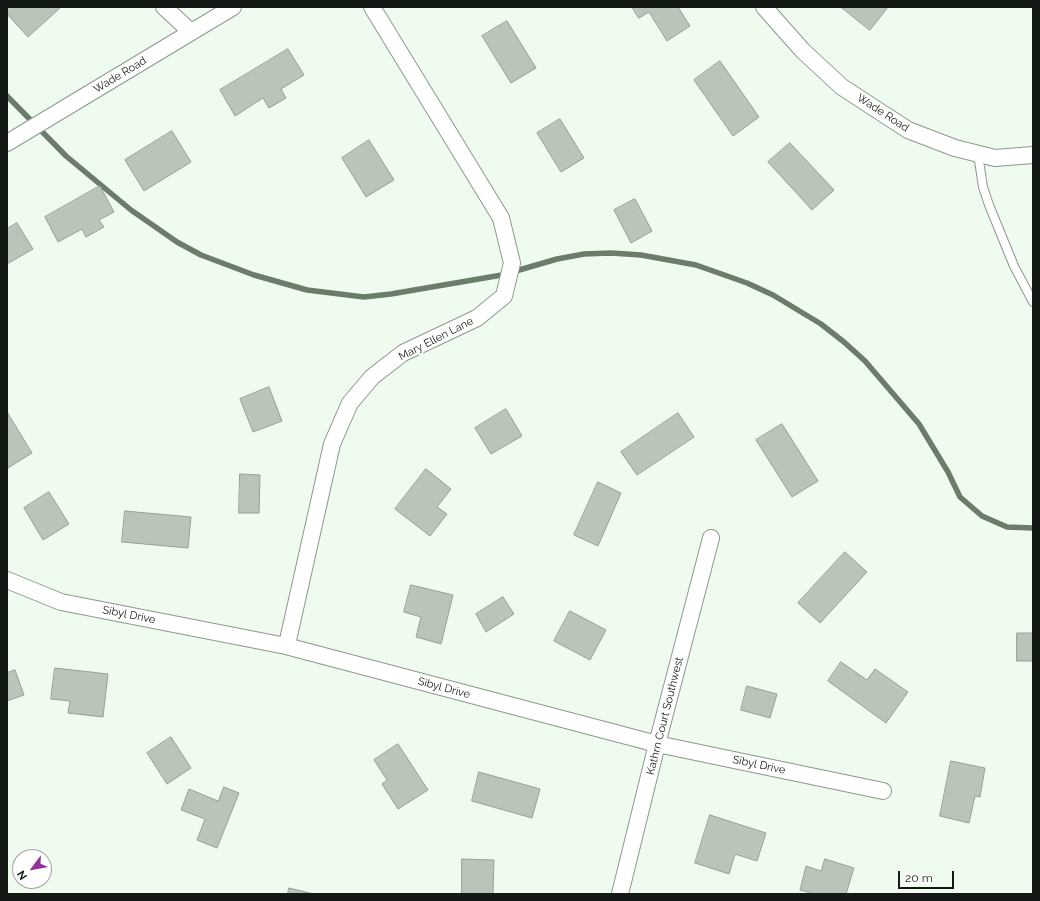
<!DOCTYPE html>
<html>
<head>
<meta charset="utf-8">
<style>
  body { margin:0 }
  #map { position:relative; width:1040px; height:901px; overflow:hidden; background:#f0fbf0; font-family:Raleway,sans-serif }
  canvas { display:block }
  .frame { position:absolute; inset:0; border:8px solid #151915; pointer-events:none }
  .north { position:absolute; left:12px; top:849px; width:40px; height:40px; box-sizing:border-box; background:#fff; border:1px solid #a1a3a1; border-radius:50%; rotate:238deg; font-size:11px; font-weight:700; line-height:16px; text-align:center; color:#151915 }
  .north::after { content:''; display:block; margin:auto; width:14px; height:18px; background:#923199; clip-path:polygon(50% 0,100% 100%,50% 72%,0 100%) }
  .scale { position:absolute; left:898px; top:871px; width:56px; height:18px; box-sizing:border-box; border:2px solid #151915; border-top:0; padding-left:5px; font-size:12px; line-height:14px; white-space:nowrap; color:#151915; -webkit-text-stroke:3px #fff; paint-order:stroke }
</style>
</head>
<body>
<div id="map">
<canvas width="1040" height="901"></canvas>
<div class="frame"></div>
<div class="north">N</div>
<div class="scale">20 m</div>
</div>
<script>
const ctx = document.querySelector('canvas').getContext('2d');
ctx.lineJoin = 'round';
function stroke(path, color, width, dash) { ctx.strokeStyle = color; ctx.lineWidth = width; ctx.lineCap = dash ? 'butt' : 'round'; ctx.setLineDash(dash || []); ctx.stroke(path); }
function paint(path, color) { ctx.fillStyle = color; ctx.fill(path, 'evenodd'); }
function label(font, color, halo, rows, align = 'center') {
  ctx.font = font + ' Raleway,sans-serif'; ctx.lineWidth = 4; ctx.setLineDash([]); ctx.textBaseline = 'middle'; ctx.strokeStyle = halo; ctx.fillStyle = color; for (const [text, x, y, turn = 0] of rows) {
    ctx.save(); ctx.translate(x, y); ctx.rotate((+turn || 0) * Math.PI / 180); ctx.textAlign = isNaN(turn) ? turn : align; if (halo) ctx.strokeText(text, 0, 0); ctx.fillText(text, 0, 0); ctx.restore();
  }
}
stroke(new Path2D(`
  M7,96L66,156L131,210L177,242L201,255L254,275L307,290L364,297L391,294L502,275L557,259L584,254L611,253L641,255L696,265L747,283L773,295L821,324L844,342L865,361L919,424L948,472L960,497L982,516L1007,527L1033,528`), '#6b7c6b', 5.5);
const building = new Path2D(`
  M7,7H61L28,37L7,14Z
  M632,7H678L690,26L667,41L649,12L639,18Z
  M841,7H888L870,30Z
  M507,21L536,68L511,83L482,36Z
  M288,49L304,75L281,89L286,98L269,108L263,98L235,116L220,90Z
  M720,61L759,117L733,136L694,80Z
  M560,119L584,158L561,172L537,133Z
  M172,131L191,162L144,191L125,160Z
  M369,140L394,180L366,197L342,158Z
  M790,143L834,190L812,210L768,162Z
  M100,186L114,212L99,220L104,227L86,237L82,229L58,242L45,217Z
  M635,199L652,231L631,243L614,210Z
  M17,223L33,249L7,264V229Z
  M269,387L282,421L253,432L240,399Z
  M506,409L522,436L491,454L475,428Z
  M7,412L32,453L8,468L7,467Z
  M678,413L694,437L637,475L621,452Z
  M782,424L818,481L792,497L756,440Z
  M426,469L451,489L437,507L447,514L430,536L395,509Z
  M240,474L260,475L259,513H239Z
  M598,482L621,493L598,546L574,535Z
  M49,492L69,524L43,540L24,508Z
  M125,511L191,517L188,548L122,542Z
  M845,552L867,572L820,623L798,603Z
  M411,585L453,595L441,644L416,637L421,617L404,612Z
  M503,597L514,614L486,632L476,614Z
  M570,611L606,630L590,660L554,641Z
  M1017,633H1033V661H1017Z
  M841,662L867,680L875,669L908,692L886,723L828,681Z
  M55,668L108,674L103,717L68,713L70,701L51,699Z
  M15,670L24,695L7,701V673Z
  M747,686L777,694L770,718L741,710Z
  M171,737L191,768L167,784L147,753Z
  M398,744L428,790L398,809L382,784L387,780L374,760Z
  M951,761L985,768L980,797L975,796L969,823L940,816Z
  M479,772L540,789L532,818L472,801Z
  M224,787L239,793L217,848L197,840L205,819L181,810L189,789L218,801Z
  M710,815L766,833L757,861L735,854L729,874L695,863Z
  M462,859L494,860L493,894H462Z
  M825,859L854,868L846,894H814L800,890L806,866L821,871Z
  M289,888L314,894H288Z`);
paint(building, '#bac5ba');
stroke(building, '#96a096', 1);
const service = new Path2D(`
  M978,154L983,187L989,205L1014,266L1033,302`);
const minor = new Path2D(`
  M164,7L191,32
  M764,7L803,51L842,87L908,130L955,148L995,158L1033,155
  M7,143L233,7
  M7,580L61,602L286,646L657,744L883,791
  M286,646L288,640L332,444L350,403L372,377L403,353L477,318L504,296L512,263L501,218L372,7
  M620,894L657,744L711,538`);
stroke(service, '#8e988e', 10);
stroke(minor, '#8e988e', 18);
stroke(service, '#fff', 8);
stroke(minor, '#fff', 16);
label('11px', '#151915', '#fff', [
  ["Wade Road",120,75,-31],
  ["Wade Road",883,113,33],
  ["Mary Ellen Lane",436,339,-27],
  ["Sibyl Drive",129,615,11],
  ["Sibyl Drive",444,688,15],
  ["Kathrn Court Southwest",665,716,-76],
  ["Sibyl Drive",759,765,12]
]);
</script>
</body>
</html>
